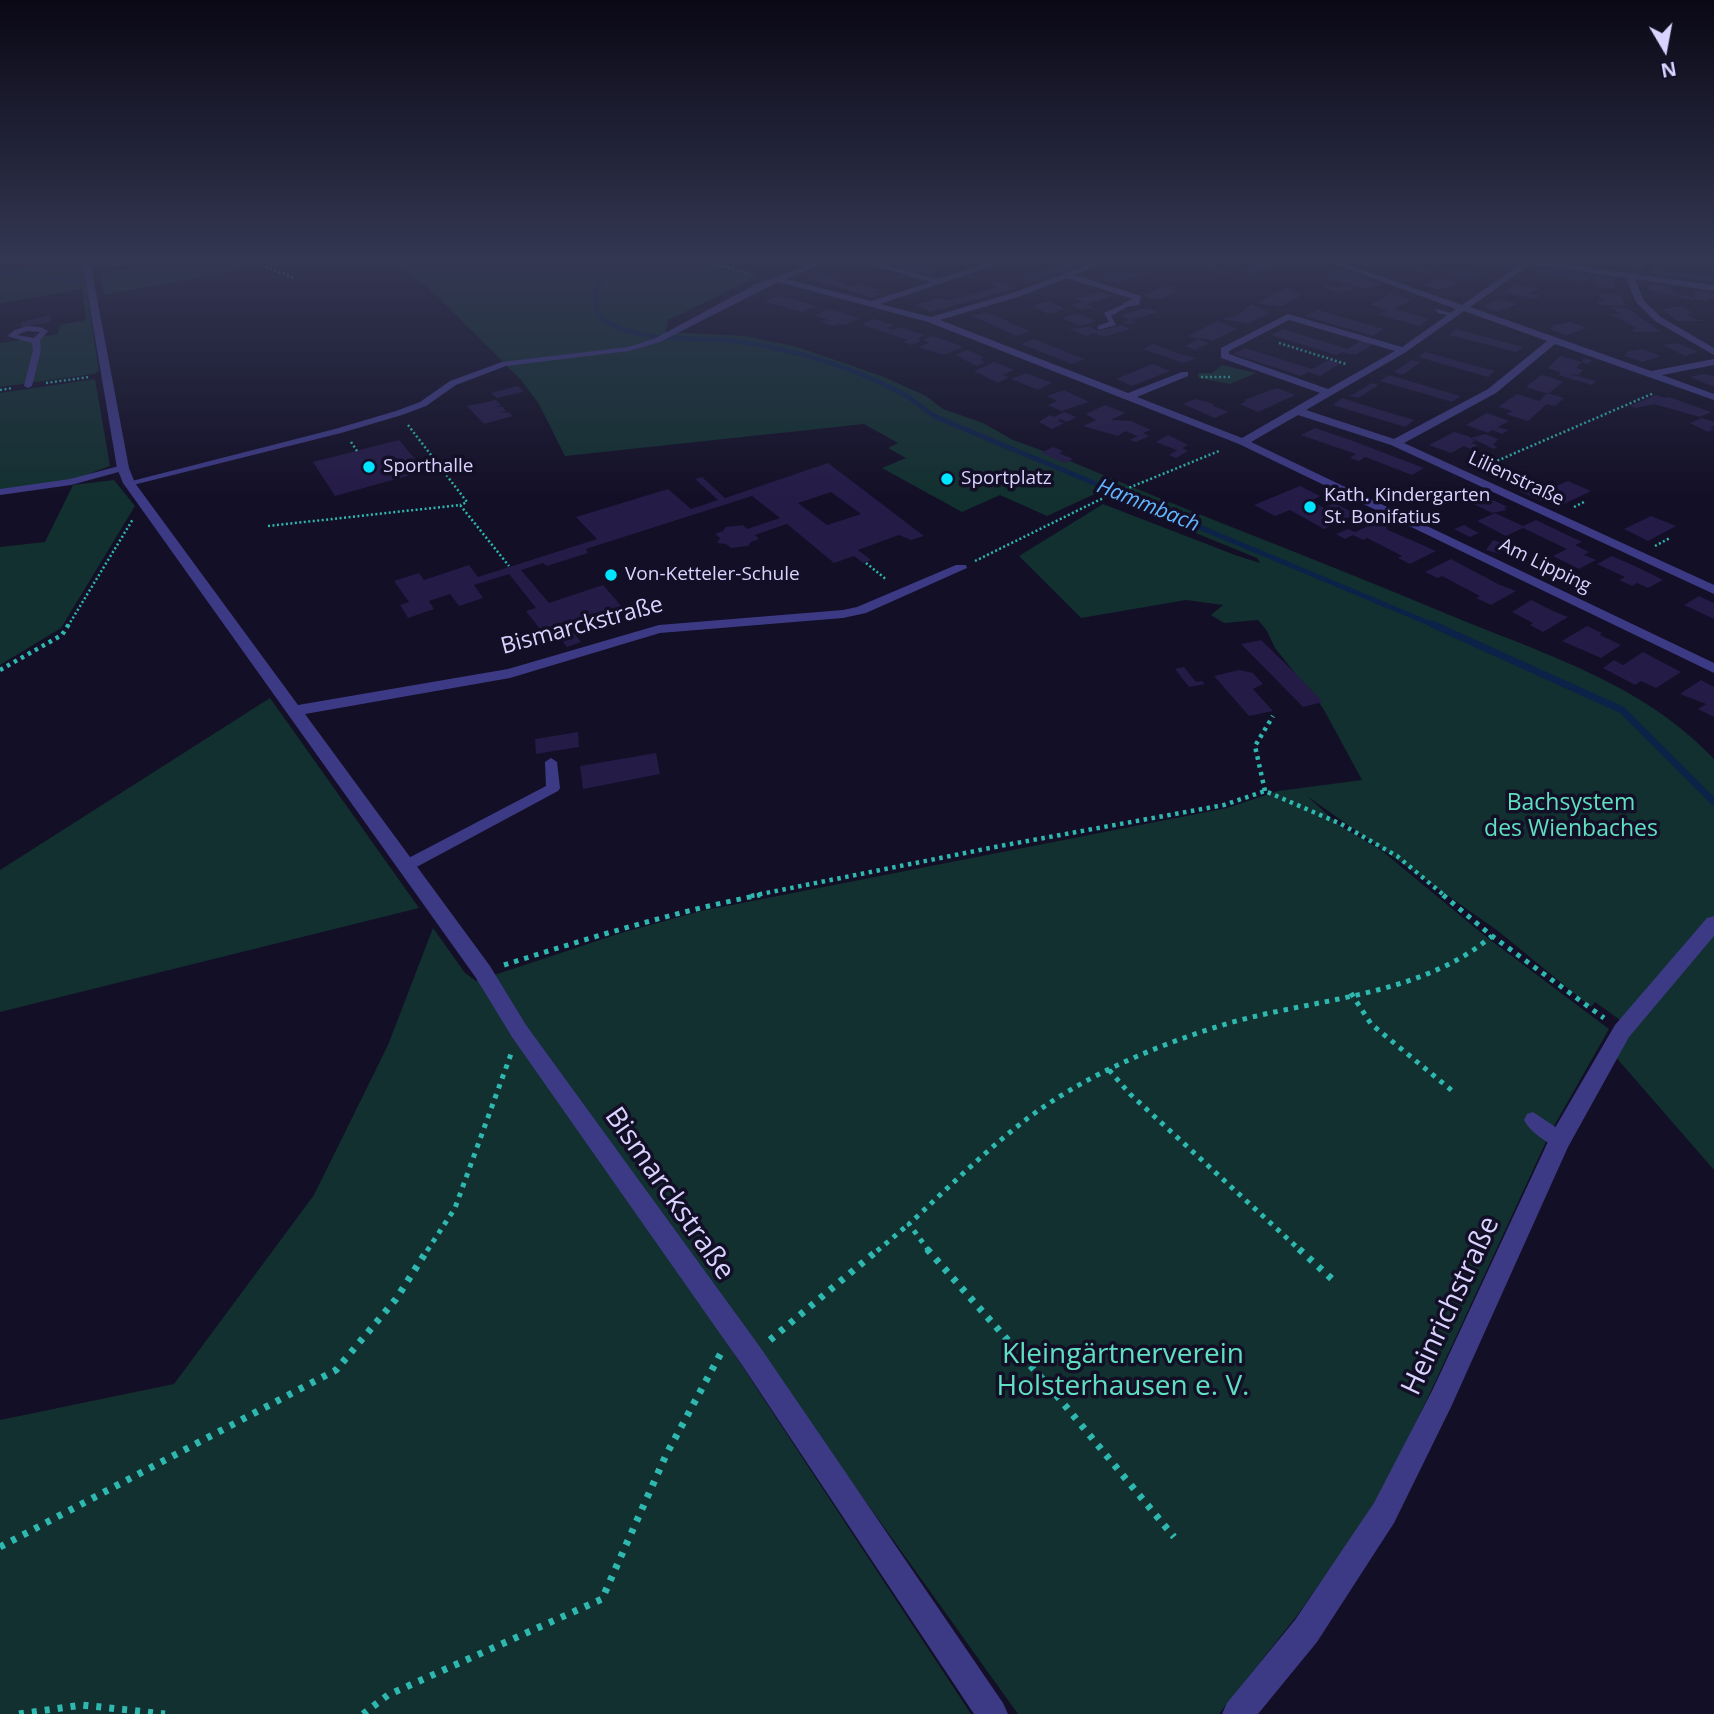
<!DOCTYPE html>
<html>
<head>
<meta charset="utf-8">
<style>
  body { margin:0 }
  #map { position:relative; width:1714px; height:1714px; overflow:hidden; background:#130f26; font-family:"Open Sans",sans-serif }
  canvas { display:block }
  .north { position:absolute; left:1630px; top:14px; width:70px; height:70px; -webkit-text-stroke:5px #130f26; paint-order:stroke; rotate:170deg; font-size:19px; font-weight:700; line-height:28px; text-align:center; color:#d9d4ff }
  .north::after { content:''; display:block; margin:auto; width:24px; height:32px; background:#d9d4ff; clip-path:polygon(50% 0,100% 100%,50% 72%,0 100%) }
</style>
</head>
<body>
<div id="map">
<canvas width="1714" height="1714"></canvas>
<div class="north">N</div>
</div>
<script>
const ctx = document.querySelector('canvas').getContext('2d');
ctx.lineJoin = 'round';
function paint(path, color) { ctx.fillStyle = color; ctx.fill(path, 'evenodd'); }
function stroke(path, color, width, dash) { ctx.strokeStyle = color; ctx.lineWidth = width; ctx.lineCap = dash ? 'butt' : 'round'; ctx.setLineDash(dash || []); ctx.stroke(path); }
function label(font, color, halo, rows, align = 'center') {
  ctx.font = font + ' "Open Sans",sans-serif'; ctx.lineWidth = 7; ctx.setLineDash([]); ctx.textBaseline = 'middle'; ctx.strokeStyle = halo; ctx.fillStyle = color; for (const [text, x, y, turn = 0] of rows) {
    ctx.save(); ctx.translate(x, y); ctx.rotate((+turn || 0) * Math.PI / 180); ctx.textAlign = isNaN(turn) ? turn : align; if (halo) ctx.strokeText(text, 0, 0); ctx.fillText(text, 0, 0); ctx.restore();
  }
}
paint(new Path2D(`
  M72,261H82L99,371L94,374L0,387V343L58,334L60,325L86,320L82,289L0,304V272Z
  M175,261H239L255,267L104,295L100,273Z
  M387,261H702L755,274V278L668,320L666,332L745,336L798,347L884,377L926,396L943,409L983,423L1013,440L1060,457C1189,512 1322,561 1452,616C1544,654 1644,684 1714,759V1170L1614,1055L1634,1030L1595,1002L1591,1007L1498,931L1307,796L1340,826L1381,850L1485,936L1609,1029L1550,1133L1429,1395L1377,1501L1299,1613L1219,1714H1018L762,1357L719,1331L971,1714H0V1420L174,1384L314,1195L388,1045L433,928L465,973L476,981L621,933L701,911L1227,808L1278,791L1362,780L1323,708L1275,648L1267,631L1258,620L1224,623L1211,615L1223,605L1186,600L1081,618L1019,556L1103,504L1235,555L1260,563L1257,558L1097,493L1047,516L1000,495L962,512L882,468L906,458L888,448L898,443L864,424L565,456L539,404L522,381L427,286Z
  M1222,365L1256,373L1230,384L1199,378L1198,373H1212Z
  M95,379L110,466L75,479L0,490V393Z
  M114,480L135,506L61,628L0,665V547L45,542L73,485Z
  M270,698L419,908L0,1012V870Z`), '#12302f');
stroke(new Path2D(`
  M611,261C602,278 590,296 599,315C628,345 703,336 743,342C798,351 856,368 905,395C917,402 927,413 940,419
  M0,272L81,281`), '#0c2248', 4.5);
stroke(new Path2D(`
  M936,417L1436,626`), '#0c2248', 5);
stroke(new Path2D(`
  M1432,624L1622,710L1714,802`), '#0c2248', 7);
paint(new Path2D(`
  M111,261H140V262L109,268Z
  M875,261H911L905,263L916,266L924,262L944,268L931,276Z
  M1067,261H1088L1030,284L1018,280Z
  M1179,261H1198L1218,265L1213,268L1230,272L1226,275Z
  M1258,261H1267L1283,264L1271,272L1262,270L1252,277L1246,276L1249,273L1240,271Z
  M1377,261L1412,266L1415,263L1420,264L1417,267L1435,271L1430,274Z
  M1618,261L1639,262L1637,263L1644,267V271L1616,267Z
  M1654,265L1665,266V271L1714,277V282L1656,275L1649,271L1650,268L1654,269Z
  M1336,268L1355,275L1381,284L1366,289L1336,280H1324L1336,276L1322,272Z
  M1457,268L1478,273H1490L1482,274L1478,278L1441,272L1445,270L1451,272Z
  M1540,268L1589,275L1588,280L1578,282L1569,279L1570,277L1536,274L1539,272L1535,271Z
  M1129,272L1136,274L1145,272L1147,274L1117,283L1098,280L1112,277L1108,276L1113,274Z
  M818,274L841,278L835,280L847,284L843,286L860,284L880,290L875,292L882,294L873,298L807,278Z
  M1595,275L1613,278L1615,289L1595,286Z
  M1442,278L1458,283L1439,290L1423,285Z
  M998,282L1015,289L930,312L915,305L937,299L950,300L964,296L998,287L991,284Z
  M1328,284L1338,288L1346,285L1355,288L1339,293L1321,287Z
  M1516,284L1540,289L1529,293L1541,296L1535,299L1505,292Z
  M1650,284L1671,287L1672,292L1676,295L1694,297V301L1646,289Z
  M1170,285L1178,288L1173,290L1178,292L1156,300L1143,295Z
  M1286,288L1303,295L1280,307L1256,303Z
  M1698,291L1714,293V299L1708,298V301L1695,299V292Z
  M1102,292L1112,296L1086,304L1093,307L1081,310L1071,305L1083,302L1075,299Z
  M1596,293L1619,295L1627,306L1599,305L1597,301L1606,302Z
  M1390,294L1411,300L1394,309L1429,319L1420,326L1379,315L1387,310L1370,305Z
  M780,296L798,301L817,306L803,312L764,302Z
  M1501,299L1517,304L1498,312L1482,306Z
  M1048,301L1057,305L1065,309L1049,314L1031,306Z
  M1251,304L1269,313L1248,324L1222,319L1238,315Z
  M1608,307L1624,308L1633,312L1661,332H1635L1631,330L1637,328L1610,314H1622Z
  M1670,307H1685L1692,313H1687L1692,318L1703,321H1677L1663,309H1672Z
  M1146,308L1158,312L1131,320L1136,322L1128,324L1123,322L1130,320L1120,315Z
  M828,309L842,313L859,318L845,325L838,324L833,326L818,321L829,320L814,316Z
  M1318,310L1345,318L1384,329L1373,336L1305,316Z
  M987,312L1009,322L1030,331L1016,336L973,316Z
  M1077,313L1086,317L1096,321L1080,326L1062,318Z
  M51,315V322L21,327V322Z
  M873,319L893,325L887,328L893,330L899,327L924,335L917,339L922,341L911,345L903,342L908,340L862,325Z
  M1218,321L1237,329L1213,341L1202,338L1199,340L1209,343L1195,350L1185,346L1199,339L1188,336Z
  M1570,322L1587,328L1566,335L1549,329L1555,327L1551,326Z
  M1121,325L1130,329L1103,337L1094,333L1086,336L1069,329L1090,327L1099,331Z
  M1283,329L1348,349L1362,340L1374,344L1355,355L1342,352L1336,355L1271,335Z
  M1456,329L1489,338L1523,347L1516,352L1449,335Z
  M932,336L948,341L963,347L944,355L919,347L929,343L923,340Z
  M1034,339L1059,349L1085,359L1072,364L1021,344Z
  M1677,343L1698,352L1685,356L1663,345Z
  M1154,344L1183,355L1197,358L1184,363L1142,349Z
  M1245,348L1312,369L1329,360L1341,363L1320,376L1308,372L1301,376L1233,354Z
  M1643,349L1661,356L1642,362L1623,355L1628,354L1625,352Z
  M967,350L984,357L979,360L986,362L977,366L955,355Z
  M1425,352L1461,362L1495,371L1488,377L1418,357Z
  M1560,356L1581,362L1584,358L1592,360L1588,364L1582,362L1576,368L1583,370L1578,375L1569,374L1596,381L1592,385L1558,375L1561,373L1548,368Z
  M1411,360L1420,362L1403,375L1394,372Z
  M994,362L1014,370L1003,375L1009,377L998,383L974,371Z
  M1153,364L1170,371L1132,386L1116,379Z
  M1026,373L1052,383L1038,390L1011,379Z
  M1704,374L1714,376V387L1690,377Z
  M1389,375L1423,385L1460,396L1452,402L1380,381Z
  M1541,375L1547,376L1563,382L1548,394L1526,387Z
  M1372,383L1379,385L1358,398L1350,396Z
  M518,386L523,392L497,398L491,393Z
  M1277,388L1295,395L1258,412L1240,404L1247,401L1244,400Z
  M1064,390L1079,397L1089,402L1061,411L1048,405L1057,401L1047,396Z
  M1547,393L1564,398L1555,406L1547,404L1528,421L1506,414L1513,411L1498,407L1517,394L1539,401Z
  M1656,395L1665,398L1669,397L1711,412L1700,417L1654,404L1636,408L1630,406Z
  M1342,398L1377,409L1414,420L1405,427L1333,405Z
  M1196,399L1214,404L1212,405L1228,412L1215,418L1183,404Z
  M496,400L501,405L493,408L502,406L506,411L497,413L508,412L513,416L484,424L467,406Z
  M1105,405L1125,413L1111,420L1131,421L1151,430L1143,433L1149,436L1136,442L1130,440L1138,436L1125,431L1118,436L1083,426L1096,420L1086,414Z
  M1064,412L1076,417L1067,422L1060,419L1058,421L1064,423L1052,429L1039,422L1050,415L1054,417Z
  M1487,413L1509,421L1498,427L1508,430L1502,434L1492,430L1488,433L1466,425Z
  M1702,418L1714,422V426L1710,428L1714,429L1708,432L1690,423Z
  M1315,428L1350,440L1424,468L1412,475L1365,457L1359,461L1350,458L1356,454L1301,435Z
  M1454,432L1468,436L1475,441L1471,443L1478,445L1471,449L1464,446L1451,453L1429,445Z
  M1485,434L1498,439L1493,445L1497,447L1494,449L1471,438Z
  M1168,435L1188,445L1182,448L1188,451L1176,458L1169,455L1177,450L1156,442Z
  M399,440L425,471L335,496L313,462Z
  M1053,447L1063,451L1059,453L1073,459L1065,463L1041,453Z
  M828,463L924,536L911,540L899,535L858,550L871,560L863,563L854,556L834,563L787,524L755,535L759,539L751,542L748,546L731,548L726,544L717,543L720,538L715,534L723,531L726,527L743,525L747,529L780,518L752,496L586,549L588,553L547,566L543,563L521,570L549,603L603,585L624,609L570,628L581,642L567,647L556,633L546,637L526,611L536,608L509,574L474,585L483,598L459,606L450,594L429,601L434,609L408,618L400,605L409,602L394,581L419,573L424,580L469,565L478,577L597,539L576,517L668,489L691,509L718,500L695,479L702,477L725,498ZM831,492L861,514L827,525L798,503Z
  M1568,481L1591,491L1564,504L1545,499L1541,501L1519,491L1537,486L1547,490Z
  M1300,486L1320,496L1311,501L1324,508L1334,503L1356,514L1324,529L1290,510L1275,516L1254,505Z
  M1465,487L1508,507L1504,508L1507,510L1492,513L1451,493Z
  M1495,513L1523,526L1536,520L1582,542L1575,545L1589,552L1584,555L1596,560L1579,569L1553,556L1567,549L1523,528L1506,536L1477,521Z
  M1651,516L1676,526L1648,541L1624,529Z
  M1377,522L1388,528L1386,529L1436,551L1410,564L1398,558L1402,556L1367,538L1363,540L1353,535L1345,539L1336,534L1348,529L1355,532Z
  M1464,525L1479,533L1470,537L1454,529Z
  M1493,540L1507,544L1500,554L1486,550Z
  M1612,556L1637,567L1663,580L1648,588L1637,583L1632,586L1619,580L1625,577L1597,564Z
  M1451,559L1500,585L1516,591L1491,605L1476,598L1480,596L1442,576L1438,578L1425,572Z
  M1699,596L1714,603V619L1684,605Z
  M1531,600L1553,611L1568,617L1543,632L1530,625L1533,623L1512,612Z
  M1587,626L1602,633L1600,635L1621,645L1601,658L1562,641Z
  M1261,640L1288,666L1323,702L1303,707L1241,644Z
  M1643,652L1681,672L1656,688L1641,681L1635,685L1603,668L1614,660L1623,665Z
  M1184,667L1196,682L1202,681L1205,684L1189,687L1175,669Z
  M1239,670L1253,673L1263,684L1253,689L1273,711L1249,716L1214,676Z
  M1701,680L1714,687V717L1698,709L1706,704L1680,694Z
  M578,732L579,747L536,754L535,739Z
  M656,753L660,774L583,789L580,766Z`), '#241b47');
stroke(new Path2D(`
  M249,261L295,278
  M702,261L749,273
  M1279,343L1346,364
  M1201,377H1230
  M46,383L89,377
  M0,390L13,388
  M408,425L467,502L460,505
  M351,442L357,451
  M1485,466L1654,393
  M1574,507L1586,501
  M268,526L460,505L509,566
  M1655,546L1670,538
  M975,561L1099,500L1219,451
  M866,563L887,580
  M68,626L133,519`), '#2fb8b0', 2.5, [2, 2.5]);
stroke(new Path2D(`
  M0,670L62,635L69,624
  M1265,791L1255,746L1273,716
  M751,896L1000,846L1224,805L1265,791L1341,824L1397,856L1445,896`), '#2fb8b0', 4.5, [3.5, 4.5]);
stroke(new Path2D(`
  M1443,895L1492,936L1604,1018
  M504,965C589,938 673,912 760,895
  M1351,993L1371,1024L1455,1093
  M1109,1070L1130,1094L1301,1251
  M427,1251L455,1208L511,1054
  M877,1251L909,1224
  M929,1251L909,1224C948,1188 986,1150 1028,1118C1083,1077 1148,1049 1213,1028C1304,998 1416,1000 1492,936`), '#2fb8b0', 5, [4.5, 6]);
stroke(new Path2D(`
  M927,1249L1053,1391L1174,1537
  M1299,1249L1332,1279
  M770,1340L879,1249
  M0,1547L336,1370L396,1299L428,1249
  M19,1714L82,1705L165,1714
  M363,1714L388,1695L602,1599L666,1455L721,1353`), '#2fb8b0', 7, [5, 8]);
paint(new Path2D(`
  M1124,304L1130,305L1111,316L1116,325L1098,330V326L1109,322L1104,313Z
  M1435,309L1456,314L1452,316L1438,313Z
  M27,326L40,327L48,331L40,341L41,350L32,386L28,388L24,386L33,350L32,343L7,336L15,330ZM27,331L40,332L34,338L17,335Z
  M657,338H660V342L629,351L506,366L456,385L426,406L402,415L341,433L129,486L124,483L335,429L396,411L420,402L450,381L502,362L628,347Z
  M123,465L128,468L126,470L71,485L0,495V489L70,479Z
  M551,758L557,762L560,788L558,791L411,870H401L399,866L401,862L546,786L545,762Z
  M1533,1112L1566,1134L1569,1140L1566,1146L1560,1148C1548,1144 1530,1132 1524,1120L1527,1114Z`), '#3d3a85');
paint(new Path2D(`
  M82,261H90L129,468L135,483L298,705L508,669L659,625L843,610L857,607L956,565H966L967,568L866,613L843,618L660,633L510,678L305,714L490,966L526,1025L760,1347L1003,1703L1008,1714H974L742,1365L512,1037L476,978L123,483L117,468Z
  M820,261H830L786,279L871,301L931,282L857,261H869L938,279L996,261H1007L880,304L931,317L1015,292L1098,261H1108L1075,275L1141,296L1139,305L1123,307V303L1133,299L1067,278L1021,296L940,320L1128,393L1182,372H1188V376L1137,397L1242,438L1320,393L1221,358V348L1288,314L1402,347L1456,309L1327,261H1337L1462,305L1525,261H1542L1714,285V291L1635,279L1644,301L1661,317L1714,348V355L1655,321L1636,302L1626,278L1531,264L1470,307L1651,371L1714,359V365L1662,375L1714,394V400L1555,344L1496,393L1404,443L1714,585V594L1391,445L1298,415L1251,442L1714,663V673L1239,444L928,322L778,282L660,342L652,340L756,284ZM1464,311L1547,341L1488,389L1394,439L1306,410L1406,352ZM1289,320L1395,351L1328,389L1229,354V351Z
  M1218,261H1232L1241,264L1237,266Z
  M1714,916V936L1629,1037L1568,1147L1451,1407L1394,1523L1317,1642L1258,1714H1222L1227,1703L1295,1620L1374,1503L1433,1389L1552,1133L1615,1025L1707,918Z`), '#3d3a85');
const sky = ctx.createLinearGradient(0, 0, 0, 500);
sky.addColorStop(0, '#0a0815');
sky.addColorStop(0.52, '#333752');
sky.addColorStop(1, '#33375200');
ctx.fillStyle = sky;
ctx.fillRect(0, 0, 1714, 500);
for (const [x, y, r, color] of [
  [369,467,7,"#00e5ff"],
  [947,479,7,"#00e5ff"],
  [1310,507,7,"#00e5ff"],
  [611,575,7,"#00e5ff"]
]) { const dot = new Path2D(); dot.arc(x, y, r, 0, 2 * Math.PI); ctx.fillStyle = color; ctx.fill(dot); stroke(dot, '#130f26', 2.5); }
label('19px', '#d9d4ff', '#130f26', [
  ["Sporthalle",383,467],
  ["Sportplatz",961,479],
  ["Kath. Kindergarten",1324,496],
  ["St. Bonifatius",1324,518],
  ["Von-Ketteler-Schule",625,575]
], 'left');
label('19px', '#d9d4ff', '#130f26', [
  ["Lilienstraße",1516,479,25],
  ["Am Lipping",1545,566,26]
]);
label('italic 21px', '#62b6ff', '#130f26', [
  ["Hammbach",1148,506,22]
]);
label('23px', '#d9d4ff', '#130f26', [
  ["Bismarckstraße",582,626,-15]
]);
label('23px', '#5fe0c0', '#130f26', [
  ["Bachsystem",1571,803],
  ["des Wienbaches",1571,829]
]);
label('28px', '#d9d4ff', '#130f26', [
  ["Bismarckstraße",669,1194,55],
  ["Heinrichstraße",1451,1306,-65]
]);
label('28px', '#5fe0c0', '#130f26', [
  ["Kleingärtnerverein",1123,1355],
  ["Holsterhausen e. V.",1123,1387]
]);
</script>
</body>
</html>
